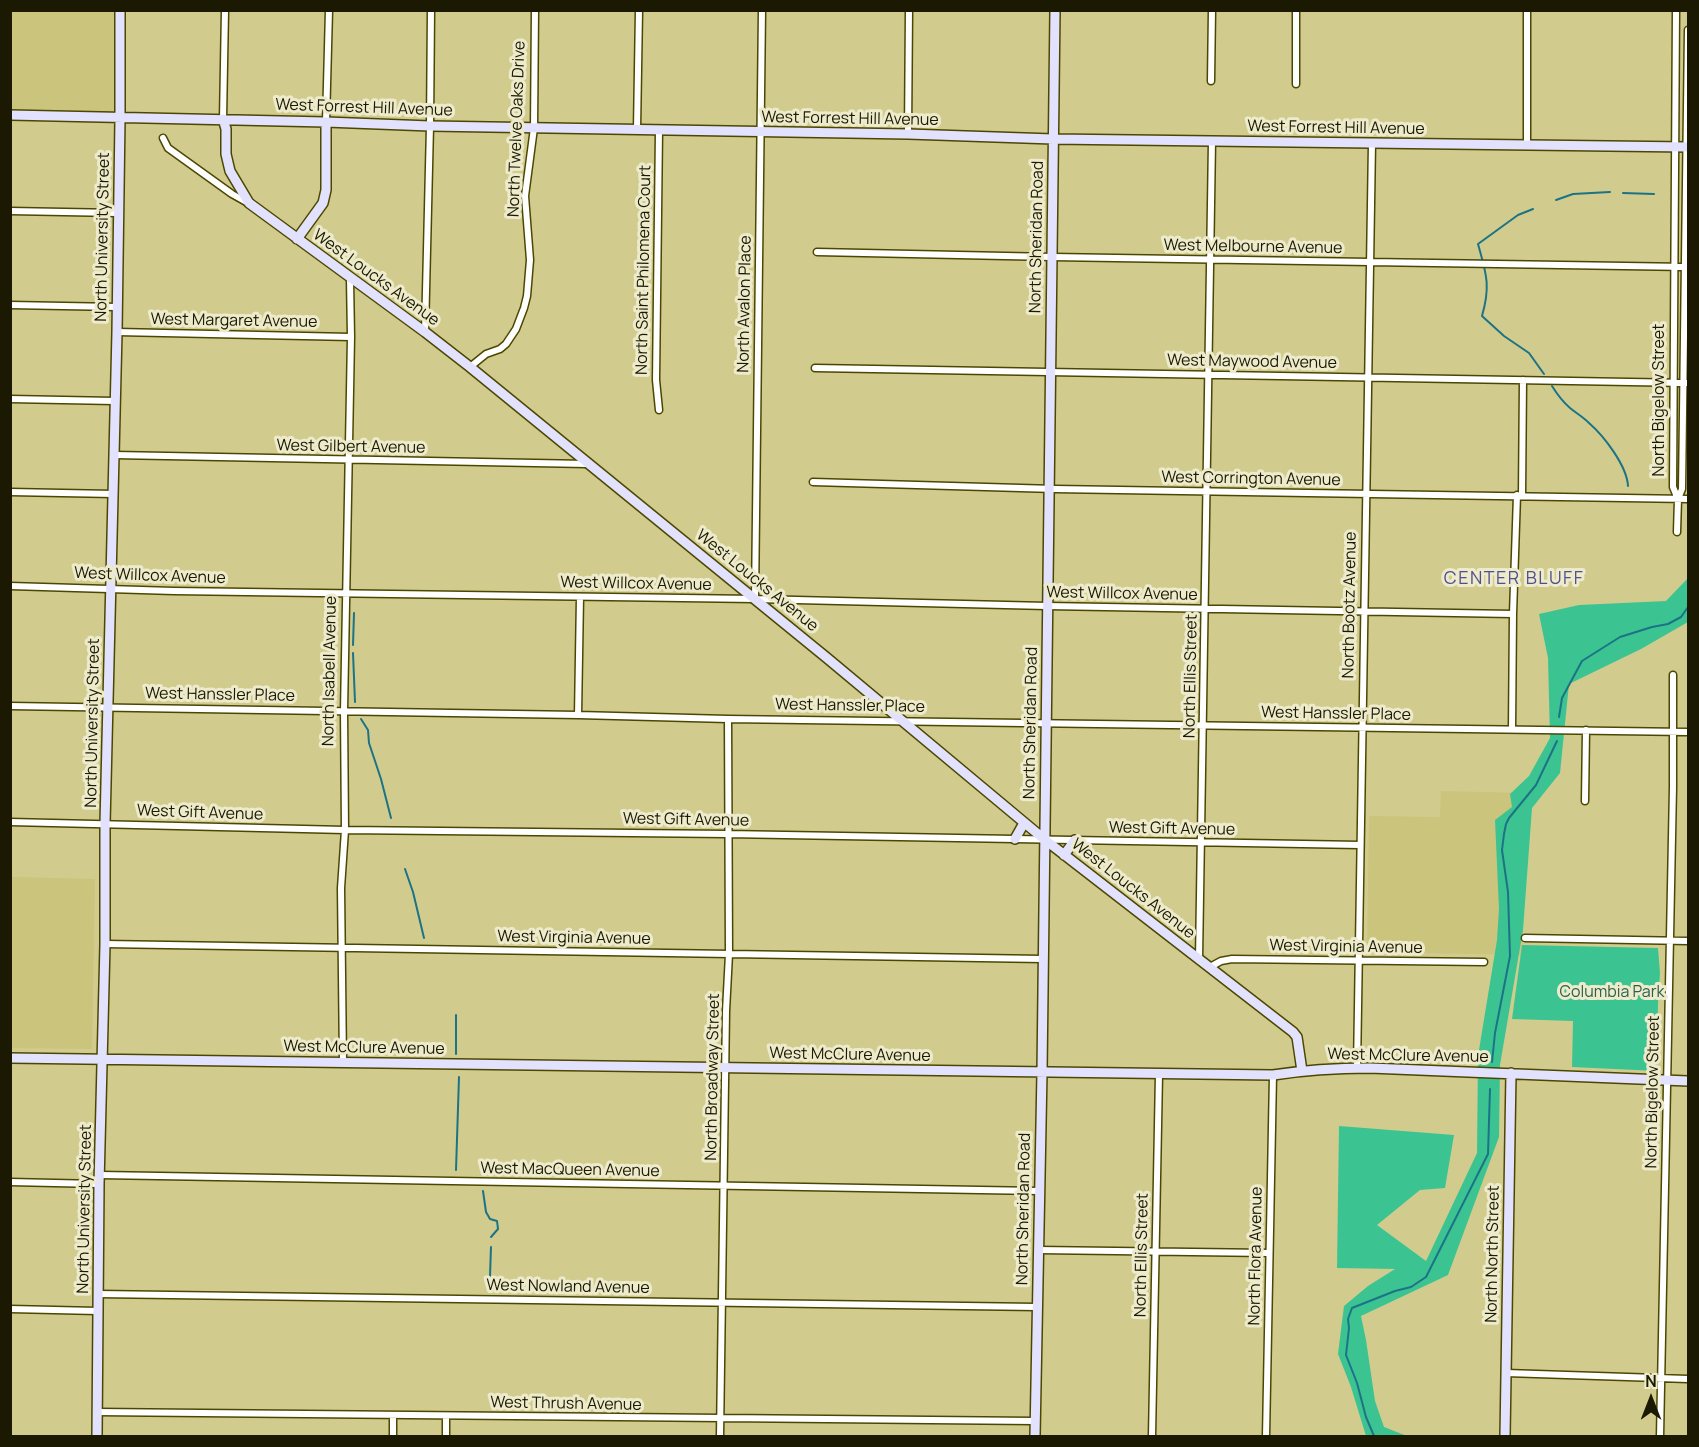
<!DOCTYPE html>
<html>
<head>
<meta charset="utf-8">
<style>
  body { margin:0 }
  #map { position:relative; width:1699px; height:1447px; overflow:hidden; background:#d1cc8d; font-family:Manrope,sans-serif }
  canvas { display:block }
  .frame { position:absolute; inset:0; border:12px solid #1b1901; pointer-events:none }
  .north { position:absolute; left:1621px; top:1369px; width:60px; height:60px; -webkit-text-stroke:4px #edebcc; paint-order:stroke; rotate:0deg; font-size:16px; font-weight:700; line-height:24px; text-align:center; color:#1b1901 }
  .north::after { content:''; display:block; margin:auto; width:21px; height:27px; background:#1b1901; clip-path:polygon(50% 0,100% 100%,50% 72%,0 100%) }
</style>
</head>
<body>
<div id="map">
<canvas width="1699" height="1447"></canvas>
<div class="frame"></div>
<div class="north">N</div>
</div>
<script>
const ctx = document.querySelector('canvas').getContext('2d');
ctx.lineJoin = 'round';
function paint(path, color) { ctx.fillStyle = color; ctx.fill(path, 'evenodd'); }
function stroke(path, color, width, dash) { ctx.strokeStyle = color; ctx.lineWidth = width; ctx.lineCap = dash ? 'butt' : 'round'; ctx.setLineDash(dash || []); ctx.stroke(path); }
function label(font, color, halo, rows, align = 'center') {
  ctx.font = font + ' Manrope,sans-serif'; ctx.lineWidth = 6; ctx.setLineDash([]); ctx.textBaseline = 'middle'; ctx.strokeStyle = halo; ctx.fillStyle = color; for (const [text, x, y, turn = 0] of rows) {
    ctx.save(); ctx.translate(x, y); ctx.rotate((+turn || 0) * Math.PI / 180); ctx.textAlign = isNaN(turn) ? turn : align; if (halo) ctx.strokeText(text, 0, 0); ctx.fillText(text, 0, 0); ctx.restore();
  }
}
paint(new Path2D(`
  M11,11H116V116L11,114Z
  M1441,791L1525,793L1522,955L1367,952L1369,816L1440,817Z
  M11,877L95,879L92,1049L11,1048Z`), '#cac47d');
paint(new Path2D(`
  M1688,578V622L1641,649L1569,684L1560,773L1532,808L1523,930L1500,1065L1499,1137L1448,1275L1361,1316L1366,1340L1375,1401L1384,1427L1407,1436H1366L1351,1387L1338,1354L1344,1306L1368,1286L1395,1269L1337,1268L1339,1126L1454,1135L1445,1188L1420,1190L1377,1225L1426,1261L1477,1153L1478,1056L1497,940L1499,909L1495,820L1512,807L1510,794L1529,776L1550,738L1548,658L1539,614L1579,605L1666,601Z
  M1522,945L1658,948L1660,973L1658,1003L1657,1071L1572,1067L1573,1021L1512,1019Z`), '#3bc492');
stroke(new Path2D(`
  M1623,193L1654,194
  M1556,200L1573,194L1610,192
  M1533,209L1518,215L1478,244C1486,273 1491,285 1482,316L1504,336L1529,353L1544,374
  M1552,386C1557,394 1563,402 1570,408C1576,413 1583,417 1589,423C1604,436 1627,466 1628,486
  M353,645L354,613
  M353,653L355,702
  M1559,717L1562,698L1582,661L1620,637L1652,627L1668,624L1681,617L1688,607
  M361,719L368,730L369,743L381,779L391,818
  M405,869L413,892L424,938
  M456,1054V1015
  M1492,1062L1495,1033L1510,956L1508,892L1502,850L1504,834L1506,824L1509,818L1536,785L1557,741
  M456,1170L459,1077
  M483,1191L486,1212L490,1219L497,1221L498,1229L491,1237
  M490,1276L491,1247
  M1374,1436L1366,1417L1357,1383L1346,1355L1349,1328L1348,1319L1352,1308L1395,1291L1411,1287L1426,1277L1488,1154L1490,1089`), '#1d7386', 2);
const street = new Path2D(`
  M1676,10L1673,487L1678,499
  M1211,81L1212,10
  M1296,84V10
  M223,119L225,10
  M326,122L329,10
  M637,129L639,10
  M659,130L656,380L659,410
  M908,134L909,10
  M163,138L168,148L232,194L248,203
  M1527,145V10
  M10,211L118,213
  M817,252L1052,257L1688,267
  M10,305L117,307
  M117,332L351,337
  M425,332L430,126L431,10
  M470,367L486,354L500,349L506,344L516,329L524,308L527,296L530,260L525,196L534,128L535,10
  M815,368L1688,383
  M10,399L115,401
  M114,455L587,464
  M813,482L1055,489L1688,499
  M10,492L114,494
  M1522,495L1523,380
  M1677,532L1678,499L1682,489L1688,30
  M10,586L174,591L755,599L1047,606L1513,614
  M755,599L762,10
  M10,706L578,715L728,719L1688,732
  M578,715L580,597
  M1512,729L1513,614L1517,495
  M1585,801L1586,730
  M10,822L345,830L727,834L1360,845
  M1525,938L1688,941
  M105,944L1043,959
  M1199,959L1212,141
  M1210,967L1221,961L1232,959L1484,962
  M343,1063L341,888L345,830L344,711L351,337L350,279
  M1357,1068L1372,143
  M100,1175L1039,1191
  M10,1182L99,1184
  M1038,1250L1269,1253
  M98,1294L1037,1307
  M10,1309L98,1311
  M1506,1373L1688,1379
  M97,1412L1035,1421
  M393,1436V1415
  M446,1436V1416
  M720,1436L726,1011L729,954L728,719
  M1152,1436L1159,1074
  M1266,1436L1273,1075
  M1660,1436L1673,787V675`);
const secondary = new Path2D(`
  M10,115L326,122L430,126L908,134L1053,139L1688,147
  M223,119L226,129V154L230,171L249,203L425,332L470,367L827,658L1044,839L1293,1032L1297,1037L1302,1071
  M297,239L323,203L326,190V122
  M1015,839L1024,823
  M1064,855L1075,840
  M10,1058L1273,1075C1305,1070 1338,1068 1370,1068L1688,1081
  M97,1436L99,1184L105,944V824L117,332L120,118V10
  M1035,1436L1042,1072L1055,10
  M1505,1436L1511,1073`);
stroke(street, '#4c4700', 9);
stroke(secondary, '#4c4700', 12);
stroke(street, '#fff', 6);
stroke(secondary, '#e2e1fe', 9);
label('16px', '#1b1901', '#edebcc', [
  ["West Forrest Hill Avenue",364,108,2],
  ["West Forrest Hill Avenue",850,119,1],
  ["West Forrest Hill Avenue",1336,128,1],
  ["North Twelve Oaks Drive",517,129,-88],
  ["North University Street",103,237,-89],
  ["North Sheridan Road",1037,237,-89],
  ["West Melbourne Avenue",1253,247,1],
  ["North Saint Philomena Court",644,270,-89],
  ["West Loucks Avenue",376,278,36],
  ["North Avalon Place",745,304,-89],
  ["West Margaret Avenue",234,321,1],
  ["West Maywood Avenue",1252,362,1],
  ["North Bigelow Street",1660,400,-90],
  ["West Gilbert Avenue",351,447,1],
  ["West Corrington Avenue",1251,479,1],
  ["West Willcox Avenue",150,576,2],
  ["West Loucks Avenue",757,581,39],
  ["West Willcox Avenue",636,584,1],
  ["West Willcox Avenue",1122,594,1],
  ["North Bootz Avenue",1350,605,-89],
  ["North Isabell Avenue",330,671,-89],
  ["North Ellis Street",1191,676,-89],
  ["West Hanssler Place",220,695,1],
  ["West Hanssler Place",850,706,1],
  ["West Hanssler Place",1336,714,1],
  ["North University Street",93,723,-89],
  ["North Sheridan Road",1031,723,-89],
  ["West Gift Avenue",200,813,2],
  ["West Gift Avenue",686,820,1],
  ["West Gift Avenue",1172,829,1],
  ["West Loucks Avenue",1133,889,38],
  ["West Virginia Avenue",574,938,1],
  ["West Virginia Avenue",1346,947,1],
  ["West McClure Avenue",364,1048,1],
  ["West McClure Avenue",850,1055,1],
  ["West McClure Avenue",1408,1056,1],
  ["North Broadway Street",713,1077,-89],
  ["North Bigelow Street",1653,1092,-89],
  ["West MacQueen Avenue",570,1170,1],
  ["North University Street",85,1209,-89],
  ["North Sheridan Road",1024,1209,-89],
  ["North North Street",1493,1254,-89],
  ["North Ellis Street",1142,1255,-89],
  ["North Flora Avenue",1256,1256,-89],
  ["West Nowland Avenue",568,1287,1],
  ["West Thrush Avenue",566,1404,1]
]);
label('16px', '#2b614b', '#edebcc', [
  ["Columbia Park",1612,993]
]);
ctx.letterSpacing = '1.5px';
label('18px', '#524f8d', '#edebcc', [
  ["CENTER BLUFF",1514,579]
]);
ctx.letterSpacing = '0px';
</script>
</body>
</html>
